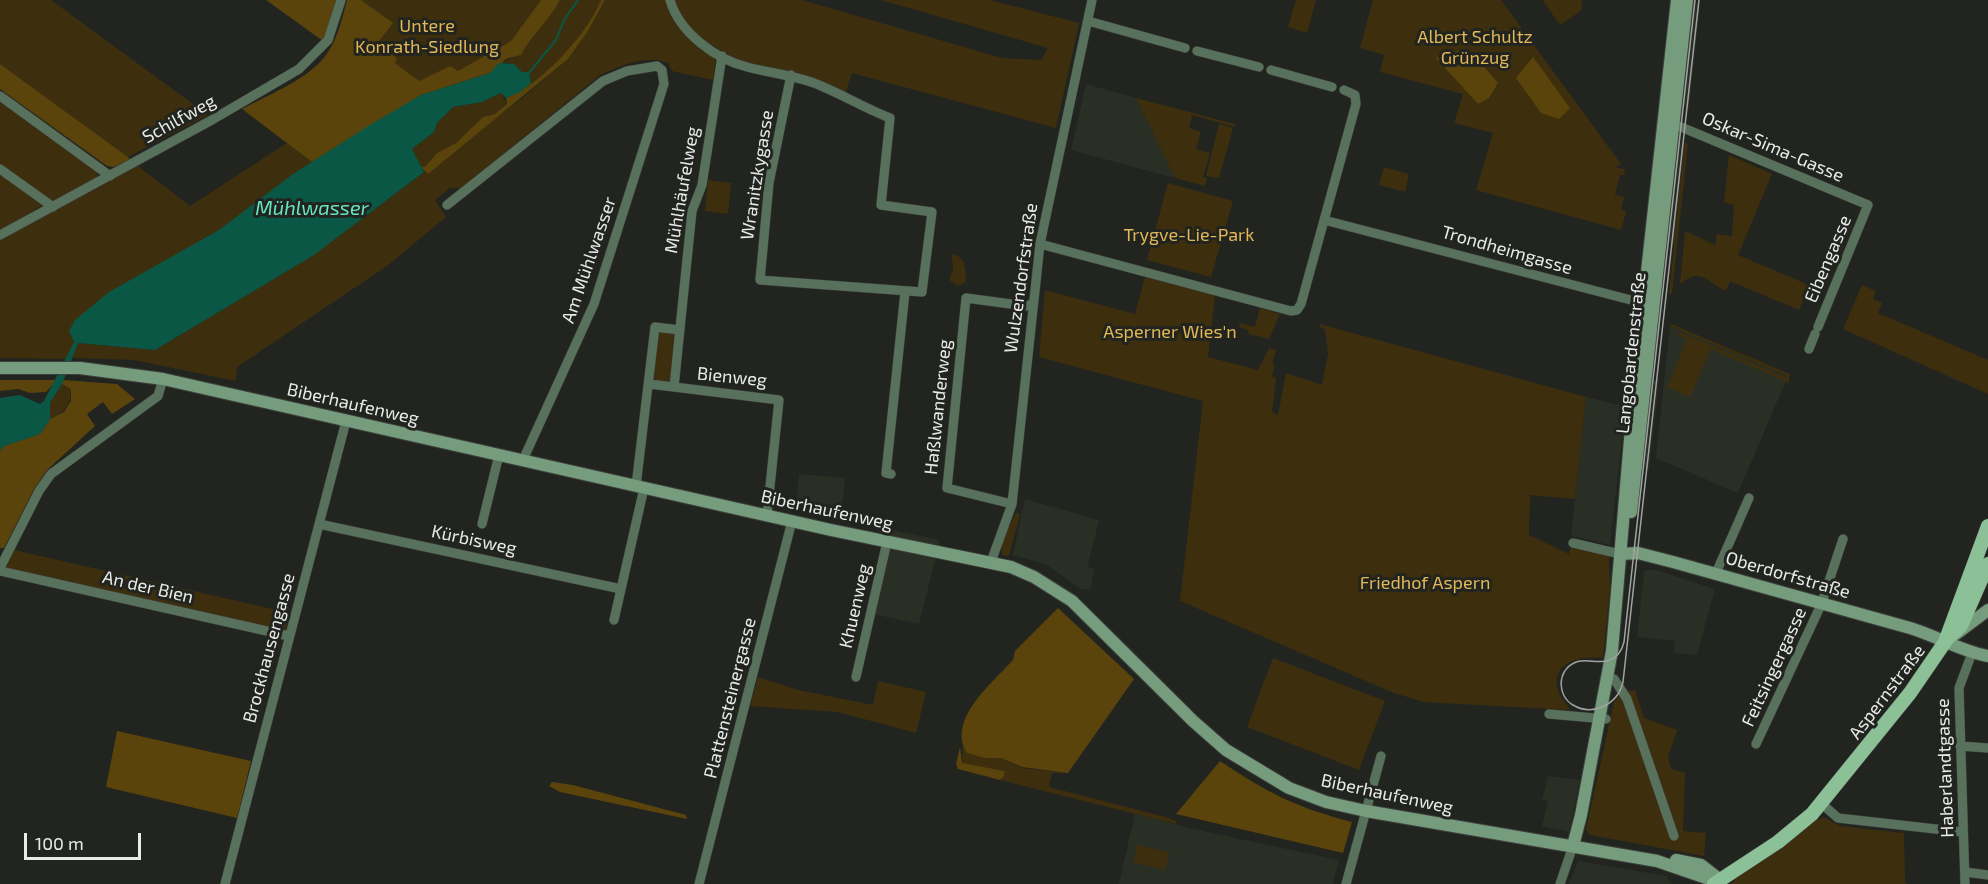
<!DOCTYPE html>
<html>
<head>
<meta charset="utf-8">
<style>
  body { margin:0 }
  #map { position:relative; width:1988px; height:884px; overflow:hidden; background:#222420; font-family:"Exo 2",sans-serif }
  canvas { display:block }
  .scale { position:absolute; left:24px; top:833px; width:117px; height:27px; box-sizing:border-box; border:3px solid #e9ebe8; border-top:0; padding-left:8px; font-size:18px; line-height:21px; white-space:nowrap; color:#e9ebe8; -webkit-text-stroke:4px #222420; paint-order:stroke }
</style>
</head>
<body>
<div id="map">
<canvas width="1988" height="884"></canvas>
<div class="scale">100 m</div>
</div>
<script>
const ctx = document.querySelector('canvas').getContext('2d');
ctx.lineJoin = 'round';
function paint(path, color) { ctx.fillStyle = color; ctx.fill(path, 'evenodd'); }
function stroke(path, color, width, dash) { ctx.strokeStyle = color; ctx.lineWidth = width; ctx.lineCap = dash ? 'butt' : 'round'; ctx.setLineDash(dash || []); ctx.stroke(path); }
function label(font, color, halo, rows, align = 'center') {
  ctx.font = font + ' "Exo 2",sans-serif'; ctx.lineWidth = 6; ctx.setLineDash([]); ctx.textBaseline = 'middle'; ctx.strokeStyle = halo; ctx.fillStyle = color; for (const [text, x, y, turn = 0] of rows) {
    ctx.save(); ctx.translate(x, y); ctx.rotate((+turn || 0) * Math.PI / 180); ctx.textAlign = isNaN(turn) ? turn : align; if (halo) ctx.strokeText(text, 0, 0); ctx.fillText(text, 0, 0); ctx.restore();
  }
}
paint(new Path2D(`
  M1693,4L1700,5L1689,108L1682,107Z
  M1086,84L1136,98L1175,178L1071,150Z
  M1678,142H1685L1675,244L1667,243Z
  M1670,326L1788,376L1738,493L1656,458Z
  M1652,379L1659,380L1649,470L1642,469Z
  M1586,397L1623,406L1624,420L1610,545L1571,536Z
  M799,474L845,478L841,518L796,508Z
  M1025,499L1099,520L1089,560L1088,568L1094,569L1091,589H1081L1047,565L1013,555Z
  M892,530L940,540L919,624L873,614Z
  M1647,570H1656L1715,589L1697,655L1674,653L1675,641L1637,637L1644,572Z
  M1548,776L1580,780L1569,832L1542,826L1548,801L1542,800Z
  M1135,813L1189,828L1339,860L1333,884H1119Z
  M1578,861L1666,876L1672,884H1569Z`), '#2a2f25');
paint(new Path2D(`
  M0,0H51L208,115L128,157L0,64Z
  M361,0H541L511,41L458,71L450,66L419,81L394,62L396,59L377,42L392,23Z
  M560,0H601C587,34 560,62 531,83L529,73L522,72L509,63H499L521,55C532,34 550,20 560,0Z
  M605,0H667C676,28 692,40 716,55L713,80L672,71L668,63C646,54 621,66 600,75L461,188H450L435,200L446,217L387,266L237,367L236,381L134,360L72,358L78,343L155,350L314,255L521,99L568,59L588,31Z
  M673,0H802L1002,58L1041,60L1048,48L881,0H990L1079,23L1056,128L852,73L845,94L802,74L752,65L732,57L705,42L682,21Z
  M1296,0H1316L1307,33L1288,27Z
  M1373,0H1501L1621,164L1615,167L1625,169L1624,175H1620L1615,195L1624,197L1621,209L1626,212L1621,230L1476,190L1493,133L1454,123L1463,94L1380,72L1384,55L1360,48Z
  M1545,0H1582L1581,11L1560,25L1543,1Z
  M501,93L507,104L495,114L483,117L456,143L437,153L425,167H421L412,149L434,132L437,123L453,107L482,102Z
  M1136,98L1235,124V127L1192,115L1189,128L1201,132L1196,149L1210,153L1203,177L1207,178L1205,186L1175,178Z
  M0,100L98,171L97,177L52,202L0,165Z
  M1219,124L1233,128L1219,178L1206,176Z
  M1685,142L1688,144L1672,293L1669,295Z
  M287,143L312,162L74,342L67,359L0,358V240L138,166L190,206Z
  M1729,155L1772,174L1738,255L1809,285L1799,310L1730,281L1726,291C1707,283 1702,266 1680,284L1685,231L1715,245L1717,234L1732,236L1734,205L1724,202Z
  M1384,167L1409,174L1405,192L1379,185Z
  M0,173L43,205L0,231Z
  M708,180L731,183L728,214L705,211Z
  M1168,183L1233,201L1211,277L1147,260Z
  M952,254C967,257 965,270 966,282L958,286L949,280L953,270Z
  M1145,277L1215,295L1208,357L1258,370L1269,348L1276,350L1272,364L1275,365L1272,376L1276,378L1272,412L1278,415L1286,373L1322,385L1328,354L1325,329L1319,327L1320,324L1586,397L1575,499L1530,495L1529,535L1569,554L1571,546L1609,556L1610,588L1603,658C1582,656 1550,661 1558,690C1560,699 1568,704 1570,710L1424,702L1394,693L1180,601L1203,401L1039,357L1045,290L1135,314Z
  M1862,285L1876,291L1873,299L1882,303L1878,313L1988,360V394L1843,329Z
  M1260,308L1280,314L1269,339L1249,334L1248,330L1239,327L1240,323L1255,327Z
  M1671,324L1790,374L1788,384L1785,381L1711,349L1690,397L1667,387L1687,339L1678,336L1680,332L1786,378L1787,376L1670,326Z
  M659,332L675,334L672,379L666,382L656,381L653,376Z
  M62,384L71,389C71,406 65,412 50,419V403Z
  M1016,513L1020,514L1009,556L1002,555L1001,542Z
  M14,550L290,613L285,632L5,569Z
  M1273,658L1385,701L1359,770L1247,727Z
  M758,677L798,690L873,705L878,681L926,692L916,733L838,712L750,706Z
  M1635,690L1644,718L1677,730L1668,757L1671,769L1685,773L1683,831L1706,833L1704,856L1590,835L1586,830L1614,702L1622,692Z
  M963,739L965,750L985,758H1001L1022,768L1068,773H1052L1049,787L1169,818L1177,822L1176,824L1000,780L1004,776L962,763Z
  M1823,817L1840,826L1904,833L1905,882L1908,884H1731L1735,881L1733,879L1777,851L1818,818L1820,820Z
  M1137,845L1169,852L1165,870L1133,862Z`), '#3d2f0e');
paint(new Path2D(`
  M266,0H339L323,41Z
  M347,0H361L393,23L378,42L397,59L395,63L419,81L450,66L458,71L511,41L541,0H560C550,20 532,34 521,55L506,59L490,73L421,95L312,162L242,109C268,95 302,82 322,60C336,45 342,20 347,0Z
  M601,0H605L588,31L568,59L428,174L421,167H425L437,153L456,143L483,117L495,114L507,104L506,98C542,83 586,36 601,0Z
  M1458,51L1479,61L1498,83L1489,98L1478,104L1436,58Z
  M1533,57L1570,108L1559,119L1541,113L1516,78Z
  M0,64L128,157L130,159L114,167L107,166L0,89Z
  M0,380H57L46,392L30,393L18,389L0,391Z
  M63,380L117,384L135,399L112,414L103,402L87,414L95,426L47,470L34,489L4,548H0V450L4,446L40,434L50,419L64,412L71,401V389L62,384Z
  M1058,608L1134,679L1068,773L1022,767L1001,758H985L967,753C946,720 993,682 1013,660L1015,651Z
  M117,731L251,761L237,818L106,787Z
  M960,747L962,763L1004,771V776L1000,780L958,769L956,764Z
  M1220,761C1268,793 1295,807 1352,822L1343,853L1176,814Z
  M552,782L573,785L686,815L687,819L560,792L549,786Z`), '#5a440b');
paint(new Path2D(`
  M499,63L514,64L522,72H529L531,83L520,92L506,98L501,93L482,102L453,107L437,123L434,132L412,149L424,172L314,255L155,350L78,343L62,384L50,403V419L40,434L4,446L0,450V398L20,395L40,404L44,401L74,342L69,331L75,320L109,292L219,230L293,174L370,125L421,95L490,73Z`), '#0a5745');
stroke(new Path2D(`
  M528,74L556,40L564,20L578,0`), '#0a5745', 2);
const street = new Path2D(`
  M670,0C679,32 715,59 747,67C770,73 792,75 814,83C840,93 864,108 890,118L881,205L932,212L922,292L760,280L769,183L791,75
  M1088,21L1185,48
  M1197,51L1259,67
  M1271,70L1332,87
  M0,96L110,176
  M1669,122L1868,205L1818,327
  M0,169L53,207
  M447,205L603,81L627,71L657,66L662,70L664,84L594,304L523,460
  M1324,220L1650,305
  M0,235L210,121L299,69L328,40L341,0
  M1040,244L1291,311L1297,310L1301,304L1356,104L1355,95L1344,90
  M1809,349L1815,334
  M649,384L674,387L692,211L702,185L722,56
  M674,387L779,400L767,515
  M891,474L886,473L905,292
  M636,486L655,327L680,330
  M1012,504L947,488L966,298L1026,306L1032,304
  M319,524L621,589
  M482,524L499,455
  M1573,543L1620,554
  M991,562L1012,504L1040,244L1092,0
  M0,568L39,491L51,474L158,396L163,379
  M0,571L289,636
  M1716,573L1749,498
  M614,620L644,488
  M856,677L887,542
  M1608,678L1614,679L1627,699L1674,836
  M1549,714L1606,719
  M1756,744L1821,605L1843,539
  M1960,746L1988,748
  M1822,804L1838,818L1962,832
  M1965,872L1988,875
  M225,884L346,421
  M699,884L792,521
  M1346,884L1381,756
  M1560,884L1573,846
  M1965,884L1959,688L1972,653`);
const secondary = new Path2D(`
  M0,368H80L163,379L831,530L1011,567L1034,577L1072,601L1193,721L1226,750L1289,788L1326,802L1366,811L1657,861L1715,881
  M1631,512L1687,0
  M1620,554L1638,553L1673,562L1910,628C1937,636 1960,651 1988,656
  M1956,634L1988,610
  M1573,846L1581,815L1612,651L1635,381L1677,0
  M1676,860L1701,865L1719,879`);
const primary = new Path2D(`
  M1946,640L1961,626L1988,564
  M1714,884L1778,842L1812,814L1910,693L1945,642L1988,526`);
stroke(street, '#3e403c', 10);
stroke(secondary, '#3e403c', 14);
stroke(primary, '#3e403c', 15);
stroke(street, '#58715d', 9);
stroke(secondary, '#759d7d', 12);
stroke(primary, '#8cc096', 14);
stroke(new Path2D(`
  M1695,0L1624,642C1622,650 1618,657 1610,660C1598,665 1585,657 1574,663C1557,671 1557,696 1573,705C1593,717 1618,704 1623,682L1699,0`), '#a1a3a0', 1.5);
label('18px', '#e3b857', '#222420', [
  ["Untere",427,26],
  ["Konrath-Siedlung",427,47],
  ["Albert Schultz",1475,37],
  ["Grünzug",1475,58],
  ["Trygve-Lie-Park",1189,235],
  ["Asperner Wies'n",1170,332],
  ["Friedhof Aspern",1425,583]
]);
label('18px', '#e9ebe8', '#222420', [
  ["Schilfweg",179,119,-29],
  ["Oskar-Sima-Gasse",1773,147,23],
  ["Wranitzkygasse",757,175,-81],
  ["Mühlhäufelweg",682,190,-80],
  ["Trondheimgasse",1507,250,16],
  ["Eibengasse",1828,259,-67],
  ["Am Mühlwasser",589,260,-71],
  ["Wulzendorfstraße",1021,278,-82],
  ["Langobardenstraße",1631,353,-84],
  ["Bienweg",732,377,6],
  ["Biberhaufenweg",353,404,13],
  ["Haßlwanderweg",938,407,-84],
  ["Biberhaufenweg",827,510,12],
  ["Kürbisweg",474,540,12],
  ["Oberdorfstraße",1788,575,16],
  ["An der Bien",148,587,13],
  ["Khuenweg",855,606,-77],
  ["Brockhausengasse",269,648,-75],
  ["Feitsingergasse",1774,667,-65],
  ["Aspernstraße",1887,692,-53],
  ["Plattensteinergasse",730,698,-76],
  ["Haberlandtgasse",1945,768,-92],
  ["Biberhaufenweg",1387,794,12]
]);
label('italic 20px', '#68e6c2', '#222420', [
  ["Mühlwasser",312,208]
]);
</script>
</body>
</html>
